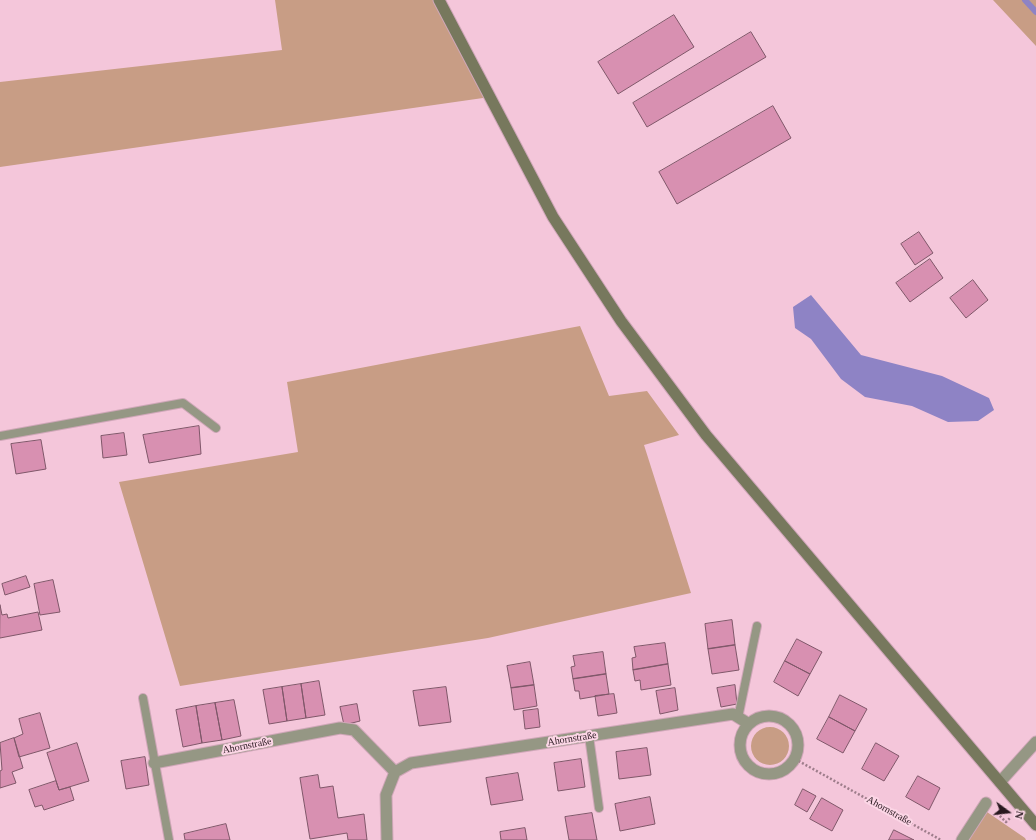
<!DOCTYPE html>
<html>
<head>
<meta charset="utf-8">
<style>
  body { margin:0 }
  #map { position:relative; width:1036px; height:840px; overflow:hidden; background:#f4c6da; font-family:"Times New Roman",serif }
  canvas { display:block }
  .north { position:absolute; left:988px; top:792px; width:40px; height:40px; -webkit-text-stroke:3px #fcd6e6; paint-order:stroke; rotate:105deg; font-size:11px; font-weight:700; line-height:16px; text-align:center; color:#28181f }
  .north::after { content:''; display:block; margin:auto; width:14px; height:18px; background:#28181f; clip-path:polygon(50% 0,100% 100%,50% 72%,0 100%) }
</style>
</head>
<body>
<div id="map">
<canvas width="1036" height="840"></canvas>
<div class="north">N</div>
</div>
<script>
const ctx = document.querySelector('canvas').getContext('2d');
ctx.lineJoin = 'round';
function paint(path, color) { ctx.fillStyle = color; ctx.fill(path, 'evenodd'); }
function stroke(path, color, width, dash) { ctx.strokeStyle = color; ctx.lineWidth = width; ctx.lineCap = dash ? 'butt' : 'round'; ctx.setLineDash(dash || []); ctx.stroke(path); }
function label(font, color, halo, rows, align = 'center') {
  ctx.font = font + ' "Times New Roman",serif'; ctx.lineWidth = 4; ctx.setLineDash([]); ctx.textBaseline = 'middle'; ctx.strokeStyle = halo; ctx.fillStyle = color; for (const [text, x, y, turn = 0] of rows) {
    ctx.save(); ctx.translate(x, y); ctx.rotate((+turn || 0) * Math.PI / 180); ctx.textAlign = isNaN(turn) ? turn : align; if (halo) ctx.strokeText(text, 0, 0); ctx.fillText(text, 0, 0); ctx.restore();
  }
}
paint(new Path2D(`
  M275,0H439L490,97L0,167V82L282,50Z
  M993,0H1036V46Z
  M580,326L609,396L647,391L679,435L644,445L691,593L488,638L180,686L119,482L298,452L287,382Z
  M751 746a19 19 0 1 1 38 0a19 19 0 1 1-38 0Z
  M987,812L1025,838L1026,840H969Z`), '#c89d85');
paint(new Path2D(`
  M811,295L861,355L942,376L989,398L994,410L978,421L948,422L912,406L865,397L841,379L811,339L795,328L793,307Z`), '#8e83c5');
stroke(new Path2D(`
  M1025,0L1036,12`), '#8e83c5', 6);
const building = new Path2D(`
  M674,15L694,47L618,94L598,62Z
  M751,32L766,57L647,127L633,103Z
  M773,106L791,138L677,204L659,172Z
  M919,232L933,253L915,265L901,244Z
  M930,259L943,278L910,302L896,283Z
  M973,280L988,300L966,318L950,298Z
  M199,426L201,454L149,463L143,435Z
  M124,433L127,455L103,458L101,436Z
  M41,440L46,469L16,474L11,444Z
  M26,576L30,587L5,595L2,584Z
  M53,580L60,612L40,615L34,584Z
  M0,605L2,615L7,614L8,618L38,612L42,630L0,638Z
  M732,620L735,645L708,649L705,624Z
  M797,639L822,652L810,674L785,661Z
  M665,643L668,664L633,670L632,658L636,657L634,647Z
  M735,645L739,670L712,674L708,649Z
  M603,652L606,674L573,679L571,667L575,666L573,656Z
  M785,661L810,674L798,696L774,682Z
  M530,662L534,685L511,688L507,666Z
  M668,664L671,685L641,690L640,680L635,681L633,670Z
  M606,674L609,694L580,699L579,691H575L573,679Z
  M319,681L325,715L306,718L301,684Z
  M301,684L306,718L287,721L282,687Z
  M534,685L537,706L514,710L511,688Z
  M735,685L737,704L721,707L717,688Z
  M282,687L287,721L269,724L263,690Z
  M446,687L451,722L419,726L413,691Z
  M675,688L678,710L660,714L656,691Z
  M614,694L617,713L598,716L595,696Z
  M840,695L867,709L855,731L829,717Z
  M234,700L241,736L222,740L215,703Z
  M215,703L222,740L202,743L196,706Z
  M357,704L360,721L344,725L340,707Z
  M196,706L202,743L183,747L176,710Z
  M538,709L540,727L525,729L523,711Z
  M40,713L50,748L19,757L14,738L23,734L19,719Z
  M829,717L855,731L843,753L817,739Z
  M14,738L23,768L12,772L16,783L0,788V771L2,770L0,743Z
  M77,743L89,781L59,790L47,753Z
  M876,743L899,756L884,781L862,769Z
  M647,748L651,775L619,779L616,752Z
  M145,757L149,785L126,789L121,761Z
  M581,759L585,787L558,791L554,763Z
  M518,773L523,800L491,805L486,778Z
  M318,775L320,788L333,786L338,818L364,814L367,840H348L347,833L310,839L300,778Z
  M918,776L940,788L929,810L906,797Z
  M56,781L59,790L70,787L74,800L44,810L42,805L35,807L29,790Z
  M803,789L816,796L807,812L795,805Z
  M650,797L655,824L620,831L615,804Z
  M822,798L843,810L832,831L810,819Z
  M592,813L597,840H569L565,817Z
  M226,824L230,840H185L184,834Z
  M525,828L527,840H501L500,832Z
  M894,830L914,840H889Z`);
paint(building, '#d890b1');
stroke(building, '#7f5769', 1);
const service = new Path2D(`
  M0,436L183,403L216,428
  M143,698L169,840
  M738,718L757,626
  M589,736L599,808`);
const minor = new Path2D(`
  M740 745a29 29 0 1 1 58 0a29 29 0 1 1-58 0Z
  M154,763L340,728L354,730L395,772
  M1000,782L1036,742
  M387,840L386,795L395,772L411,763L733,714L749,724
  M962,840L986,803`);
const secondary = new Path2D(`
  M439,0L553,217L621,321L706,435L1036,825`);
stroke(service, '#cfa7b8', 10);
stroke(minor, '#cfa7b8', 13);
stroke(secondary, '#cfa7b8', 13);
stroke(new Path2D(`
  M795,759L941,840
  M997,813L1006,822L1011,817`), '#9e7d8b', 2.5, [2, 2]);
stroke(service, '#959784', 8);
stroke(minor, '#959784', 11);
stroke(secondary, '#77785d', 11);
label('10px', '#28181f', '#fcd6e6', [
  ["Ahornstraße",572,739,-9],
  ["Ahornstraße",247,746,-11],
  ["Ahornstraße",889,811,29]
]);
</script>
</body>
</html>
